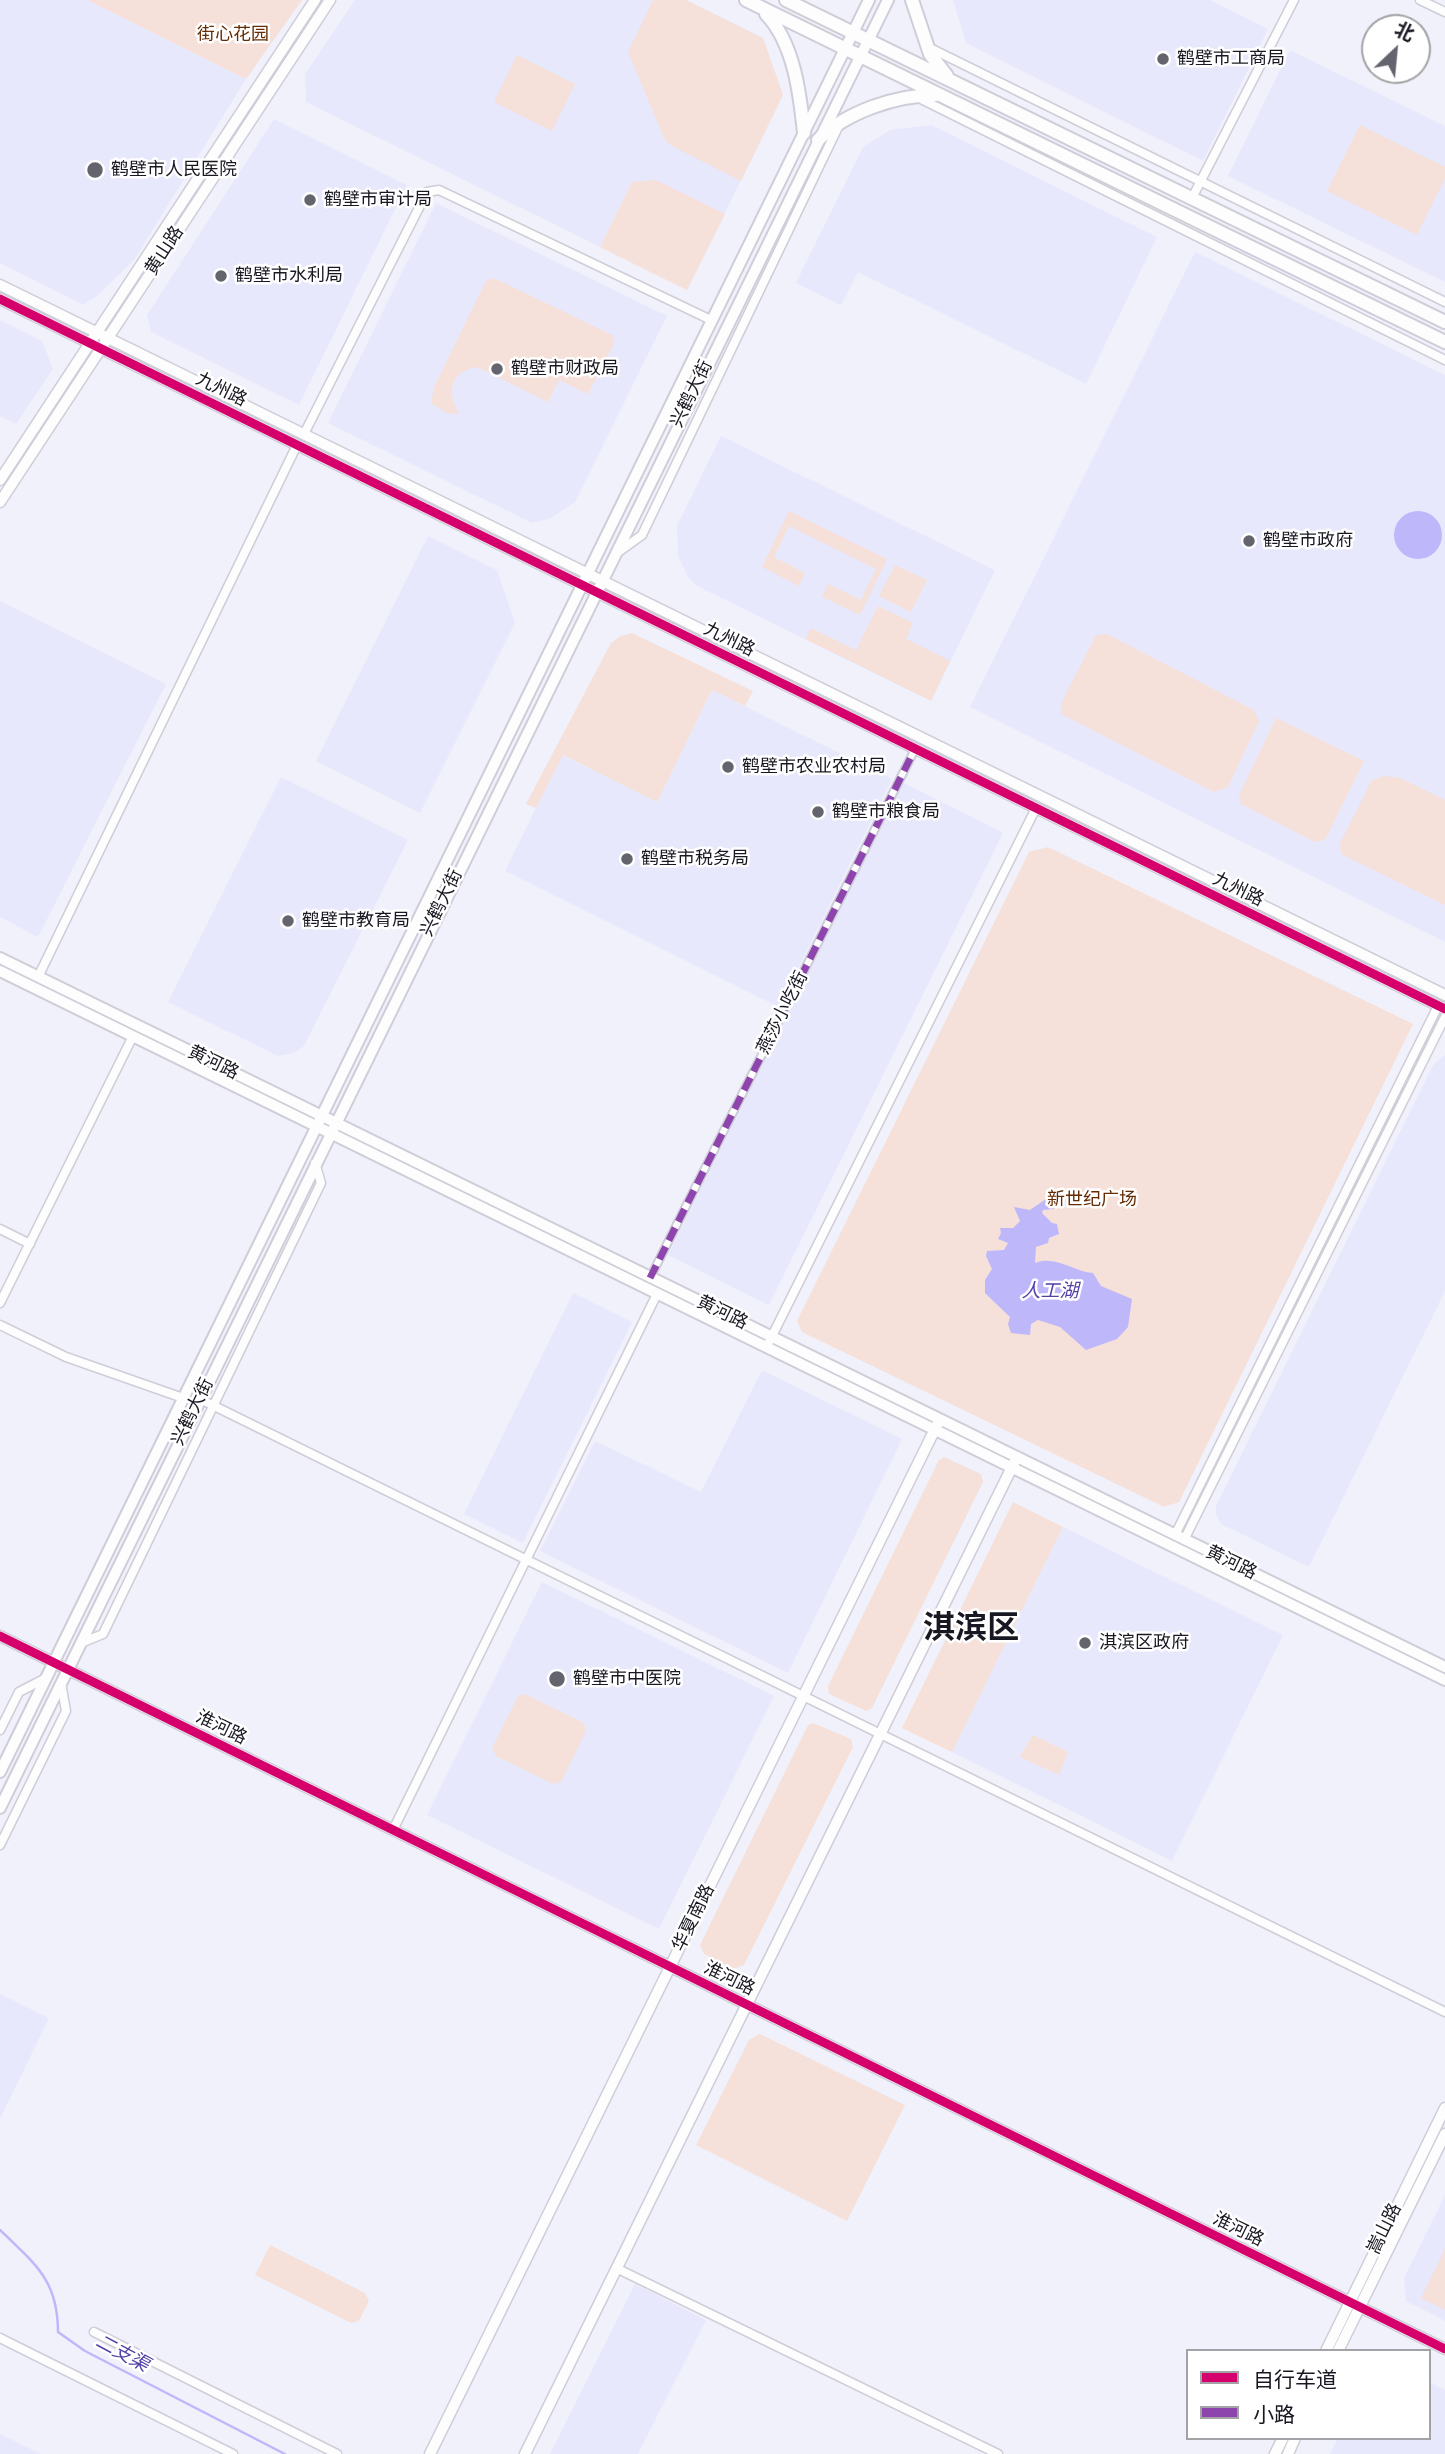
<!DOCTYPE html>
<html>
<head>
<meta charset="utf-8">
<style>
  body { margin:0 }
  #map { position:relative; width:1445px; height:2454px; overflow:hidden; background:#f1f1fb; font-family:"Varela Round","Noto Sans SC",sans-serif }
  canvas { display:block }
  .legend { position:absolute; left:1186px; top:2349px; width:245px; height:91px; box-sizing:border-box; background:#fff; border:2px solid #a3a3a7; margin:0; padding:9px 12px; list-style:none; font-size:21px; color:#181822 }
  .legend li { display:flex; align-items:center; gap:14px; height:35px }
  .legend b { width:35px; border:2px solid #a3a3a7 }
  .north { position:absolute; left:1361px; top:14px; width:70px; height:70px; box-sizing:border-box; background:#fff; border:2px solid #a3a3a7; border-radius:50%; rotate:26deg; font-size:19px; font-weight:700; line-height:28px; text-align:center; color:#181822 }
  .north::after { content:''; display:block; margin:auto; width:24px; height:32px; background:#64646e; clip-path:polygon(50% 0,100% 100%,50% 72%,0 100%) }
</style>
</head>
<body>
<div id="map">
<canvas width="1445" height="2454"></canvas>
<ul class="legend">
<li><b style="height:9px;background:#d6006c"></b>自行车道</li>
<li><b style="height:9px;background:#8e44ad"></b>小路</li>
</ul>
<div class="north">北</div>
</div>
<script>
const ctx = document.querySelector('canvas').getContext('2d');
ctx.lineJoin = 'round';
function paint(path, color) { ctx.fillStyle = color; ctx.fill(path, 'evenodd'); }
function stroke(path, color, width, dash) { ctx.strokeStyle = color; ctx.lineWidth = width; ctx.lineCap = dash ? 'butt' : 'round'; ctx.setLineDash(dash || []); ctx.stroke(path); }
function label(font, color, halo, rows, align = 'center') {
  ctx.font = font + ' "Varela Round","Noto Sans SC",sans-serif'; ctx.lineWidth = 5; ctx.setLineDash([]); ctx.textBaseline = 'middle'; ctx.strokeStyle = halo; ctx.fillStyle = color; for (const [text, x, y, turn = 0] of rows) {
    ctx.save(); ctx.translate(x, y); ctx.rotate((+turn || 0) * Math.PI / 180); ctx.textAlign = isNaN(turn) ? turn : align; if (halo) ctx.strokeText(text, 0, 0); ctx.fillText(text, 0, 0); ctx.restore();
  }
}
paint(new Path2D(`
  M0,0H87L246,79L134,260L97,296L83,305L0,263Z
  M355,0H686L763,38L783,95L687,290L306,102L305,74Z
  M953,0H1210L1268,29L1203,161L966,43Z
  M1290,50L1445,126V282L1228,176Z
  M274,119L407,185L299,405L151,332L147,315Z
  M931,125L1157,237L1086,384L858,272L841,305L796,283L863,147L890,130Z
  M436,203L667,316L575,502L551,518L532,523L328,423Z
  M1195,252L1445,375V942L970,707Z
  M0,320L42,341L53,369L16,424L0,416Z
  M721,436L995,570L931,701L697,586L688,577L678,556L677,526Z
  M428,536L497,570L515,623L420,813L316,761Z
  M0,601L166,684L38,937L0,917Z
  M712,690L892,779L779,1007L505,871L562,755L657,801Z
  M281,777L408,840L304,1046L293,1053L278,1056L168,1002Z
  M902,782L1003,833L769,1305L668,1255Z
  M1445,1055V1291L1309,1567L1221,1524L1216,1514V1506L1433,1065Z
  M573,1293L632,1322L523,1543L464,1514Z
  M762,1370L902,1439L788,1673L540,1551L595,1441L701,1492Z
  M1063,1527L1283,1635L1172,1861L952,1752Z
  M542,1582L774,1696L659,1929L427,1815Z
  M0,1994L49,2018L0,2119Z
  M1445,2195V2321L1406,2301L1404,2278Z
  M635,2284L706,2320L638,2454H550Z
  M1429,2382L1445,2390V2454H1330L1338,2438H1429Z
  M0,2434L41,2454H0Z`), '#e8e8fd');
paint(new Path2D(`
  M87,0H302L246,79Z
  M653,0H686L763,38L783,95L741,181L670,145L664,138L628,52Z
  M517,55L575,84L552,131L494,102Z
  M1360,125L1445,167V178L1417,235L1327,191Z
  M656,180L725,214L687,290L600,247L632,182Z
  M494,278L614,336V343L588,394L559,380L548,402L477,367C449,372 447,392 459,414L447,413L431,403L434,387L486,281Z
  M789,511L887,559L860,615L822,597L828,584L861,600L876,569L789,526L774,557L805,573L799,586L762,567Z
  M895,565L927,580L911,612L879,596Z
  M878,606L913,623L906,639L950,661L931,701L805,639L811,628L856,650Z
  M632,633L753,691L745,706L712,690L657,802L563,755L536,808L526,804L611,643L621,636Z
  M1107,634L1254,710L1259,721L1228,787L1214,792L1061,714V704L1096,635Z
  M1276,718L1364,761L1325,840L1315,842L1241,804L1239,795Z
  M1385,776L1400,778L1445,800V905L1341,854L1340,843L1372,780Z
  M1048,847L1413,1024L1179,1502L1164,1507L802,1332L797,1321L1029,852Z
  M944,1457L981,1474L983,1482L872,1708L866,1711L829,1694L828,1686L939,1460Z
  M1013,1502L1063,1527L952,1752L902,1728Z
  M525,1694L584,1723L586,1731L561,1782L553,1784L496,1756L492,1748L518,1696Z
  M813,1723L851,1739L853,1747L744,1965L733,1969L704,1954L700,1945L808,1725Z
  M1033,1735L1068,1752L1059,1775L1022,1758L1020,1756Z
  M760,2034L905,2105L847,2221L696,2145L749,2040Z
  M270,2245L365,2293L369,2301L359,2321L351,2323L255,2275Z
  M1445,2249V2310L1421,2298Z`), '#f5e0da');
paint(new Path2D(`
  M1394 535a24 24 0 1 1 48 0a24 24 0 1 1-48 0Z
  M1046,1199L1051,1200L1054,1209L1043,1210L1042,1213L1052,1223L1057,1224L1059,1234L1049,1238L1048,1243L1036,1247L1035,1263C1056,1255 1074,1272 1093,1273L1101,1286L1132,1299L1128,1327L1117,1339L1086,1350L1060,1327L1038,1320L1031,1324L1030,1335L1011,1333L1008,1324L1010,1317L985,1293V1280L992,1269L986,1256L987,1251L1004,1250L1008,1243L998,1239L1001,1233L1000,1228H1013L1020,1221L1014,1207L1030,1210Z`), '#beb8fb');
stroke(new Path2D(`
  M0,2230C35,2264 58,2280 58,2332L85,2351L285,2454`), '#beb8fb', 2.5);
const pedestrian = new Path2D(`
  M650,1278L915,749`);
const minor = new Path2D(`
  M1420,0L1445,12
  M928,47L1445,302
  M917,97L1445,360
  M1192,198L1294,0
  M304,434L427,192L439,190L711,320
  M617,553L642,535L840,123
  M38,977L297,445
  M0,1229L30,1244
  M0,1303L133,1036
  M0,1325L66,1357L183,1398
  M769,1342L1036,808
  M200,1399L1445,2012
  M1175,1535L1438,1006
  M1184,1540L1445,1017
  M81,1643L103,1634L321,1183L315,1163
  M0,1730L19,1692L46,1678
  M393,1830L657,1294
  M0,1845L66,1711L61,1683
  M616,2268L998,2454
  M94,2332L337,2454
  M0,2338L233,2454`);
const tertiary = new Path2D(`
  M0,285L1445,995
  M0,299L1445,1009
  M0,480L315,0
  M0,502L330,0
  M0,1636L1445,2349
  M1326,2351L1445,2108
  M1338,2351L1445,2134
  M430,2454L938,1423
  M525,2454L1017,1457
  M1275,2454L1283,2438
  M1288,2454L1295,2438`);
const secondary = new Path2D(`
  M0,958L1445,1667
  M0,971L1445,1680
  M0,1772L869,0
  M0,1808L888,0`);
const primary = new Path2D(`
  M746,0L1445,342
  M786,0L1445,322
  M912,0L930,54L947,76
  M766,14C794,43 800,94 804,133
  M818,140C846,112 896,95 936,95`);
stroke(pedestrian, '#cecdd8', 10);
stroke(minor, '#cecdd8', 11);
stroke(tertiary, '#cecdd8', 13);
stroke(secondary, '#cecdd8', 14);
stroke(primary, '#cecdd8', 16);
stroke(pedestrian, '#fdfdfe', 6);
stroke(minor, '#fdfdfe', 8);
stroke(tertiary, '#fdfdfe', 10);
stroke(secondary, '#fdfdfe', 10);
stroke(primary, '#fdfdfe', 12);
stroke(new Path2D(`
  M650,1278L915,749`), '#8e44ad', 7, [14, 7]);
stroke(new Path2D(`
  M0,299L1445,1009
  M0,1636L1445,2349`), '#d6006c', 9);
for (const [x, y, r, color] of [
  [1163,59,7,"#64646e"],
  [95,170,9,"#64646e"],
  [310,200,7,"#64646e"],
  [221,276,7,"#64646e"],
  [497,369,7,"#64646e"],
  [1249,541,7,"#64646e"],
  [728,767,7,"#64646e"],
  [818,812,7,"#64646e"],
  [627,859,7,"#64646e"],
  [288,921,7,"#64646e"],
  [1085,1643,7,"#64646e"],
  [557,1679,9,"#64646e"]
]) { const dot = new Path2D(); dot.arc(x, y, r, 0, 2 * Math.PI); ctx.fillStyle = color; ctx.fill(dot); stroke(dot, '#fff', 2.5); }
label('18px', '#652b03', '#fff', [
  ["街心花园",233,35],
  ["新世纪广场",1092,1200]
]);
label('18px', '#181822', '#fff', [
  ["鹤壁市工商局",1177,59],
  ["鹤壁市人民医院",111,170],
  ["鹤壁市审计局",324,200],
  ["鹤壁市水利局",235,276],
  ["鹤壁市财政局",511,369],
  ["鹤壁市政府",1263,541],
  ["鹤壁市农业农村局",742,767],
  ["鹤壁市粮食局",832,812],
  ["鹤壁市税务局",641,859],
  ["鹤壁市教育局",302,921],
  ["淇滨区政府",1099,1643],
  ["鹤壁市中医院",573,1679]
], 'left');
label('18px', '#181822', '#fff', [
  ["黄山路",165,251,-57],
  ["九州路",221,390,26],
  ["兴鹤大街",692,394,-64],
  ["九州路",729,640,26],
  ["九州路",1238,890,26],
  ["兴鹤大街",442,903,-64],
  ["燕莎小吃街",783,1013,-63],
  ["黄河路",213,1063,26],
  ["黄河路",722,1313,26],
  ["兴鹤大街",193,1412,-64],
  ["黄河路",1231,1563,26],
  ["淮河路",221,1728,26],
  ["华夏南路",694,1918,-64],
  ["淮河路",729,1979,26],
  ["嵩山路",1385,2229,-64],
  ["淮河路",1238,2230,26]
]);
label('italic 19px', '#5340a7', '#fff', [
  ["人工湖",1050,1292],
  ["二支渠",122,2354,28]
]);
label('bold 32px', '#181822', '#fff', [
  ["淇滨区",971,1630]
]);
</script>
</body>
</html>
